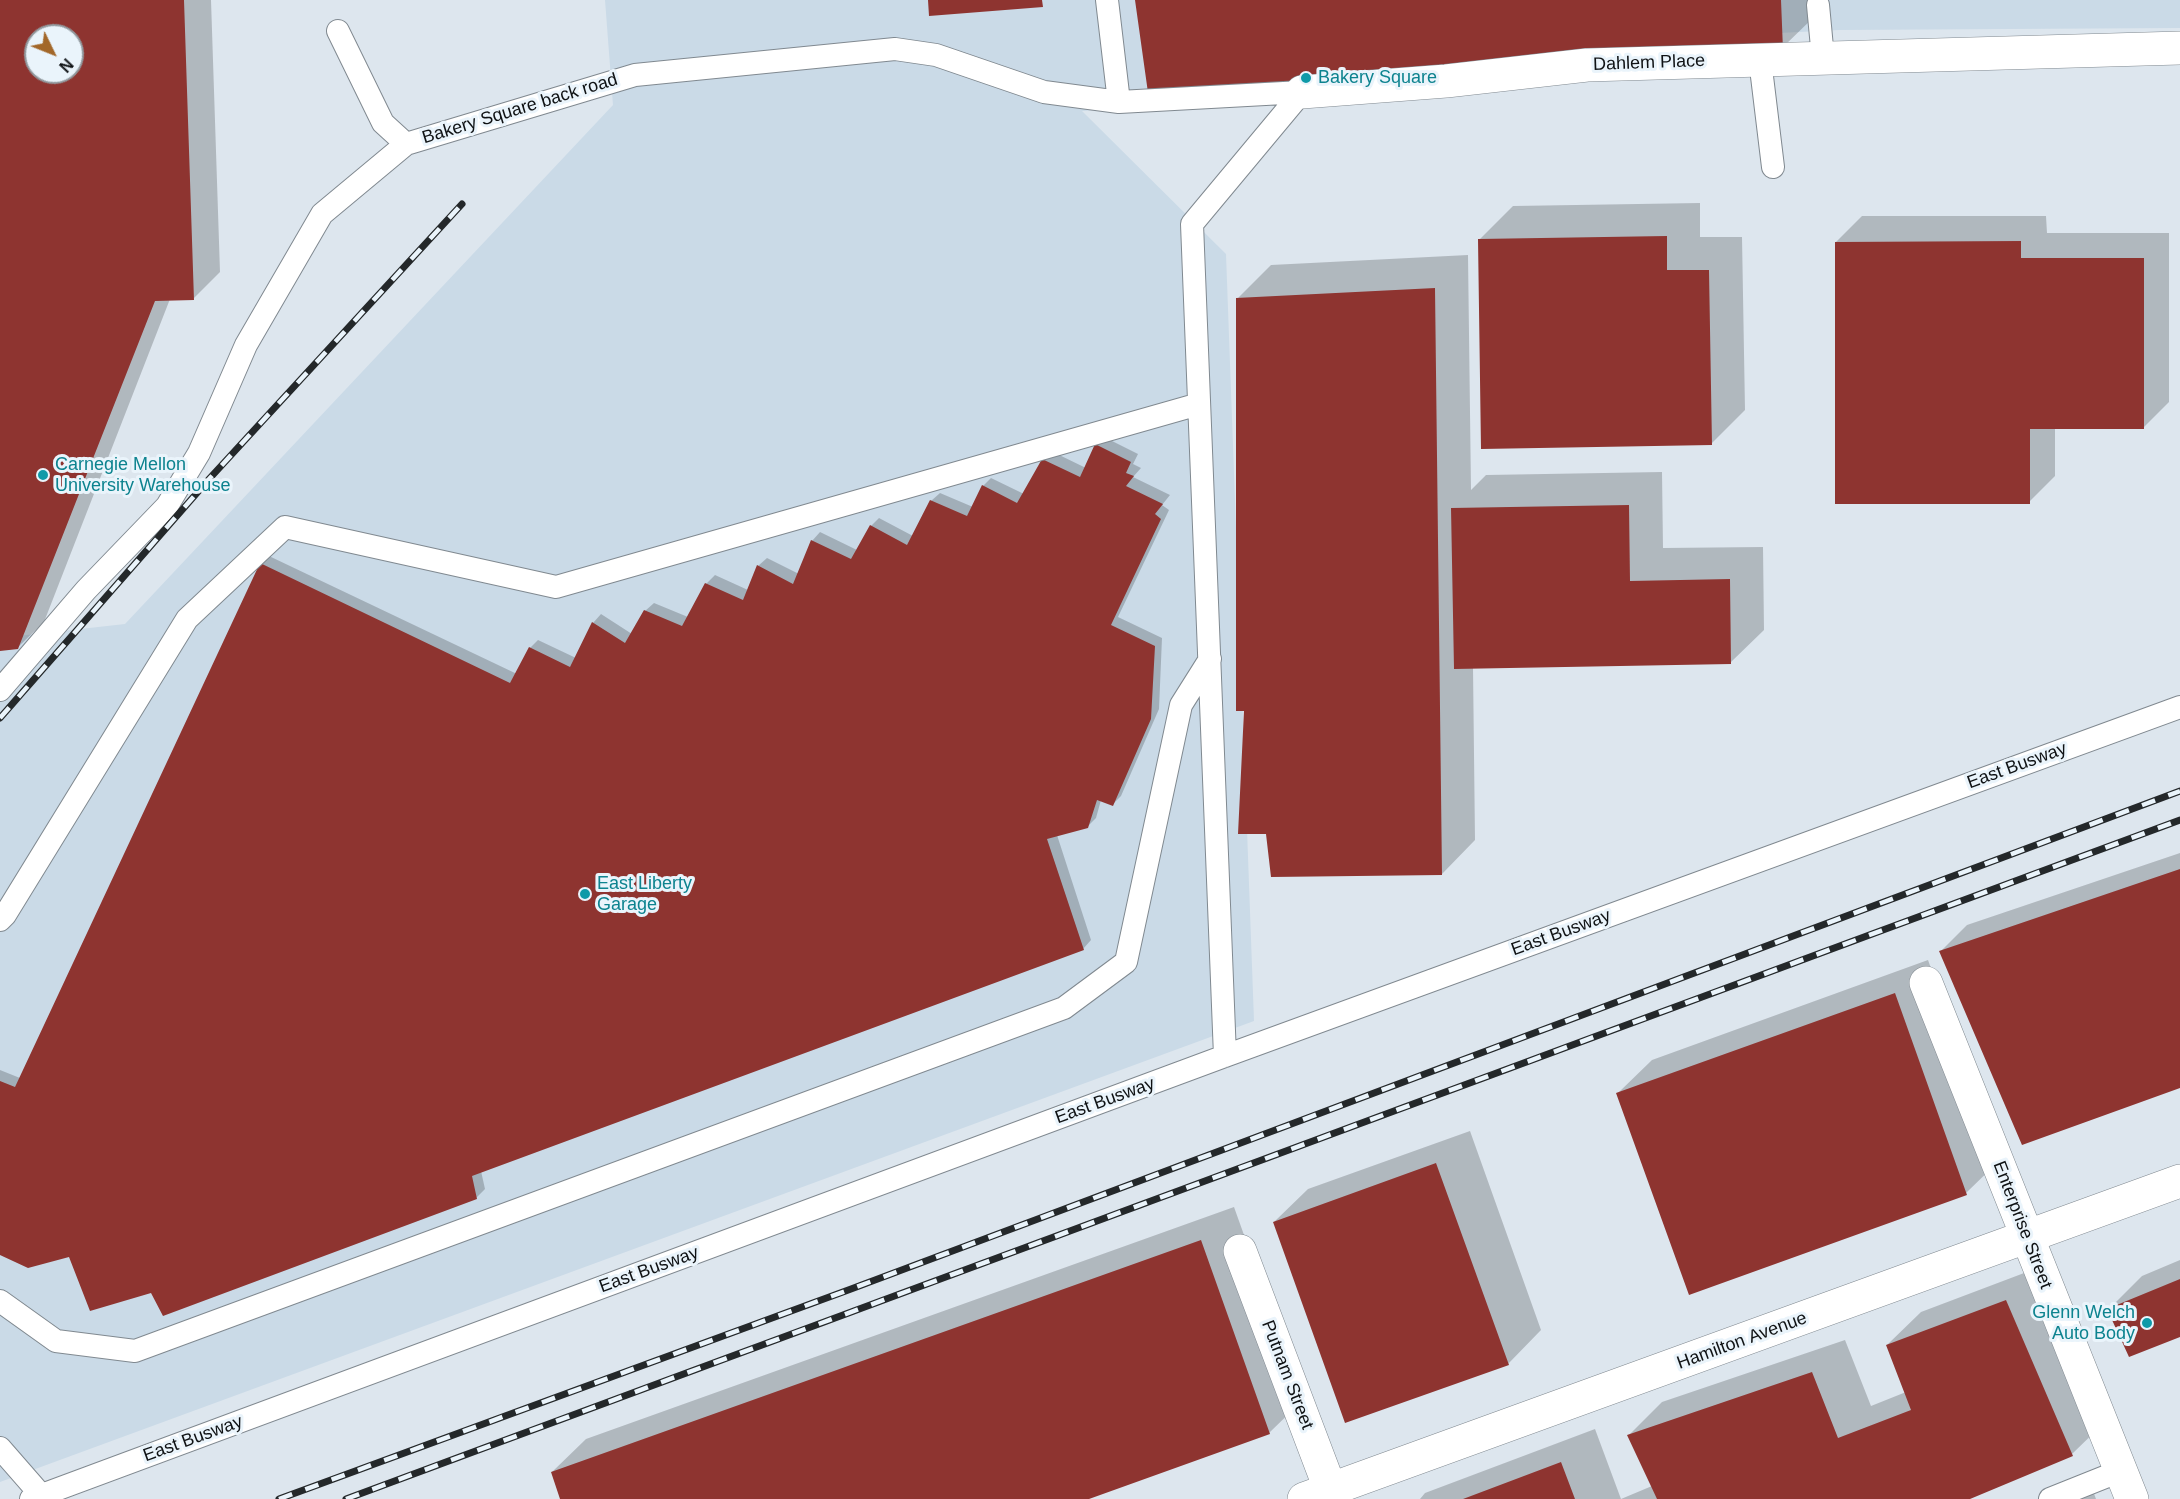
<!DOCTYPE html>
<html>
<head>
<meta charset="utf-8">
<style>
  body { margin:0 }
  #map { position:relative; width:2180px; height:1499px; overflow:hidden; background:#dde6ee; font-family:Arial,sans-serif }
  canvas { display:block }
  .north { position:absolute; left:24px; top:24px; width:60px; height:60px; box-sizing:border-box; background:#eaf4fb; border:2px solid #929a9f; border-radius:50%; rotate:133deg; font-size:16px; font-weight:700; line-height:24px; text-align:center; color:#0f1214 }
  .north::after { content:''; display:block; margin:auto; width:21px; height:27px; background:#a26729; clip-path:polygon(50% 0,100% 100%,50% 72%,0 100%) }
</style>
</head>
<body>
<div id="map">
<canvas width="2180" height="1499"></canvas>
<div class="north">N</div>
</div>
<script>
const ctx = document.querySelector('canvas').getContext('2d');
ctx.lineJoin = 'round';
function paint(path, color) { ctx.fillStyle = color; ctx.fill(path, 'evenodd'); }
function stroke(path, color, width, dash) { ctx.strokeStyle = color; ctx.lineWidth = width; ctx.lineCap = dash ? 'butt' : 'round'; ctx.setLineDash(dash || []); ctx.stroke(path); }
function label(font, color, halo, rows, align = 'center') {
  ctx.font = font + ' Arial,sans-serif'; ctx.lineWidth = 6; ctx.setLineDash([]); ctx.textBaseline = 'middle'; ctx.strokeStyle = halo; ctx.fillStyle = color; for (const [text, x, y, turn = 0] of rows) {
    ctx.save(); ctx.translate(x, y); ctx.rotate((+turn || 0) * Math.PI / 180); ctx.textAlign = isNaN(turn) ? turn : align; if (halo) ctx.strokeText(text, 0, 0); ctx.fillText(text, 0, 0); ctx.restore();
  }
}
paint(new Path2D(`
  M605,0H2180V28L1839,30L1265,59L1212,103L1082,111L1226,254L1254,1021L0,1482V638L125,624L613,105Z`), '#cadae7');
paint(new Path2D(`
  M0,0H211L220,272L194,298L170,299L44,622L17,648L0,649ZM36,36H72V72H36Z
  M1137,0H1815L1816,15L1782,48Z
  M1700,203V237H1742L1745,410L1711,444L1479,240L1513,206Z
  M1862,216H2046L2047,233H2169V402L2143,428H2055V476L2029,502L1836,242Z
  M1468,255L1471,490L1486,475L1662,472L1663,548L1763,547L1764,630L1730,663L1473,667L1475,840L1442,874L1268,832L1246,710L1237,299L1271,265Z
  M1104,437L1138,454L1133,464L1141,468L1133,477L1170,495L1162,505L1169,510L1118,617L1162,638L1159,709L1121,796L1113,804L1101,800L1096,818L1088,826L1057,835L1091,940L1083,949L481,1171L485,1189L476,1198L151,1292L70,1255L0,1253V1070L20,1078L261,564L269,556L517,674L530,648L538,640L576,658L593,623L601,614L632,634L645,611L654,603L688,617L706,584L715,575L748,590L758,566L767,558L799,574L812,541L820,532L857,550L871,526L879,518L913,536L931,501L940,493L973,507L983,486L991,478L1024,494L1043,459L1051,451L1086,468L1096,445Z
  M2180,853V1087L1941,951L1967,925Z
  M1928,960L2000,1160L1966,1193L1618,1093L1652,1060Z
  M1470,1131L1541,1330L1508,1364L1274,1222L1308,1189Z
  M1234,1207L1303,1400L1269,1433L1085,1499H562L552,1472L586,1439Z
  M2180,1260V1335L2108,1310L2142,1276Z
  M2040,1267L2106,1421L2072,1454L1966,1499H1420L1425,1493L1595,1429L1621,1499L1652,1486L1628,1436L1662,1402L1845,1340L1871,1406L1906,1392L1887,1345L1921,1312Z
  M2093,1491L2096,1499H2073Z`), '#0003');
paint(new Path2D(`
  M0,0H184L194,300L155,301L18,649L0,651ZM36,36H72V72H36Z
  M928,0H1042L1043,7L929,16Z
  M1135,0H1781L1783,50L1150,107Z
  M1667,236V270H1709L1712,445L1481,449L1478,239Z
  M2021,241V258H2144V429H2030V504H1835V242Z
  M1435,288L1442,875L1271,877L1266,834H1238L1244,711H1236V298Z
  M1095,444L1131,462L1126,473L1134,476L1126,486L1163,504L1155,514L1161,519L1111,625L1155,646L1151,719L1113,806L1097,800L1088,828L1047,839L1084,950L472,1176L477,1199L163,1316L151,1293L90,1311L69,1257L28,1268L0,1255V1081L15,1087L260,563L510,683L529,647L570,667L592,622L625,643L644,610L682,626L705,583L743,600L757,565L793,584L811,540L851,559L870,525L907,545L930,500L967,516L982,485L1017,503L1042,459L1080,477Z
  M1629,505L1630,581L1730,579L1731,664L1454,669L1451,508Z
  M2180,869V1088L2022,1145L1939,951Z
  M1895,993L1967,1195L1689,1295L1616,1093Z
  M1436,1163L1509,1365L1345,1423L1273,1222Z
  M1201,1240L1270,1434L1089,1499H560L551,1472Z
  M2180,1279V1337L2129,1357L2107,1309Z
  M2006,1300L2073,1456L1970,1499H1657L1627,1435L1812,1372L1838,1438L1911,1410L1886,1345Z
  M1561,1462L1575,1499H1463Z`), '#8e3430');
const service = new Path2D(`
  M1107,0L1119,102
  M1818,5L1823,58
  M338,31L383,123L406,144
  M1760,60L1773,167
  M0,690L86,590L167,506L199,453L246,345L322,214L406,144L635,75L895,49L936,55L1044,92L1119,102L1302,92
  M0,920L5,915L187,619L285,527L556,587L1199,404
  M1225,1056L1192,224L1302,92
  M0,1301L56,1341L135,1351L1064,1008L1126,962L1181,705L1210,659
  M0,1448L41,1495
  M31,1499L1225,1056L2180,707
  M2050,1499L2120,1471`);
const minor = new Path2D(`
  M1302,92L1446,81L1587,65L2180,48
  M1926,983L2132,1499
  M1240,1251L1334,1499
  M1304,1499L2180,1181`);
stroke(service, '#808990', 24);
stroke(minor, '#808990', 34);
stroke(service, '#fff', 22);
stroke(minor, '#fff', 33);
const rail = new Path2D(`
  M0,718L210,478L462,204
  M279,1499L851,1289L2180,791
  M346,1499L2180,820`);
stroke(rail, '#24282a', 7);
stroke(rail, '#eaf4fb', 4.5, [14]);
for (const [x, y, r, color] of [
  [1306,78,6,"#0f9aa8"],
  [43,475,6,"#0f9aa8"],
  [585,894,6,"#0f9aa8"],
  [2147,1323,6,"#0f9aa8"]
]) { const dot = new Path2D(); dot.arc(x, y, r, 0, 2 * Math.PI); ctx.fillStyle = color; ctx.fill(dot); stroke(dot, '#eaf4fb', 2); }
label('18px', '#0f1214', '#eaf4fb', [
  ["Dahlem Place",1649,63,-2],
  ["Bakery Square back road",520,109,-17],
  ["East Busway",2017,766,-20],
  ["East Busway",1561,933,-20],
  ["East Busway",1105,1101,-20],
  ["Enterprise Street",2022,1225,69],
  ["East Busway",649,1270,-20],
  ["Hamilton Avenue",1742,1341,-20],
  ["Putnam Street",1287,1375,69],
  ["East Busway",193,1439,-20]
]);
label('18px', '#0d838f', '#eaf4fb', [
  ["Bakery Square",1318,78],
  ["Carnegie Mellon",55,465],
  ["University Warehouse",55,486],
  ["East Liberty",597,884],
  ["Garage",597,905],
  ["Glenn Welch",2135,1313,"right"],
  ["Auto Body",2135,1334,"right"]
], 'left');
</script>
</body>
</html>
